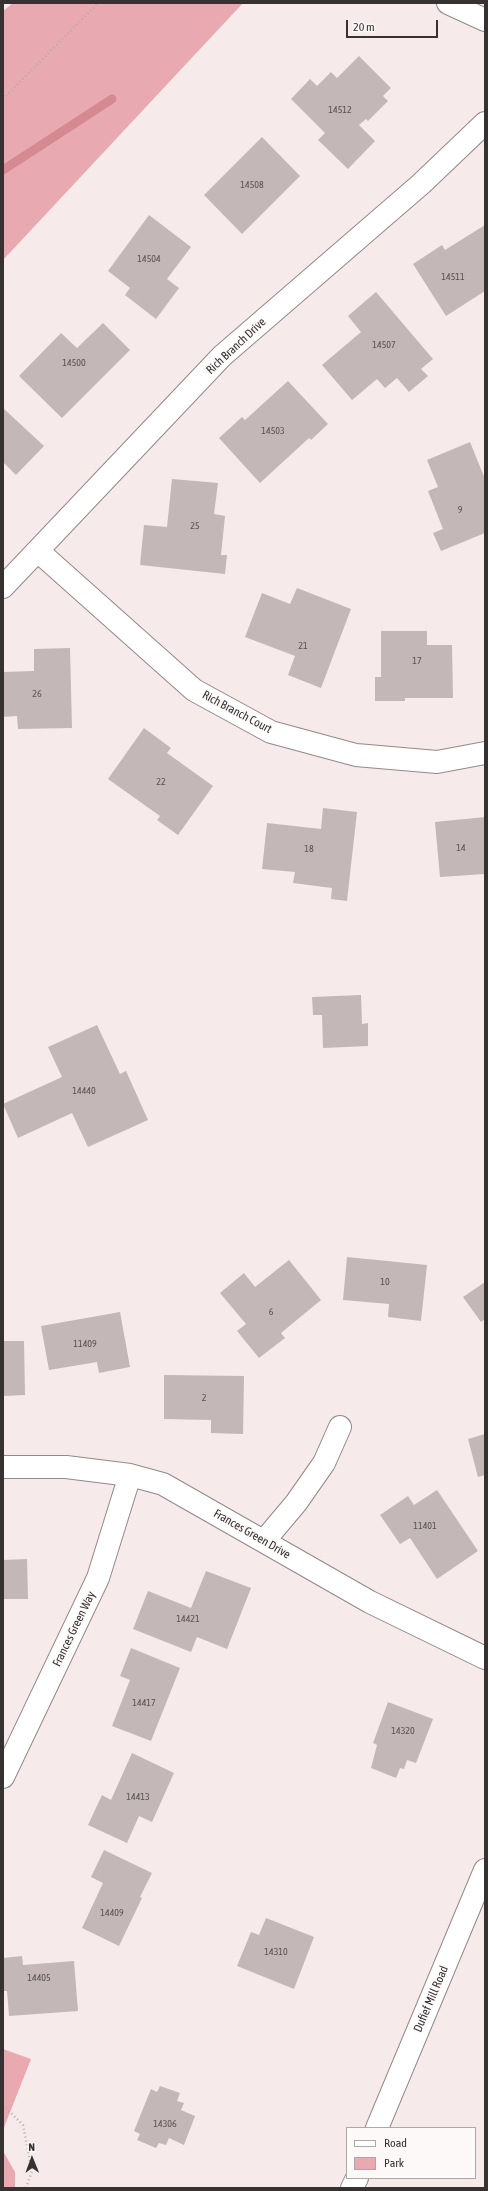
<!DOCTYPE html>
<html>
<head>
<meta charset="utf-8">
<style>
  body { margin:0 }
  #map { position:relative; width:488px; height:2191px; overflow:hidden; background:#f7eaea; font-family:"Asap Condensed",sans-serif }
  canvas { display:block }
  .frame { position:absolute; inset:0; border:4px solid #373232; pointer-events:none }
  .legend { position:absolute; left:346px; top:2127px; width:130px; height:52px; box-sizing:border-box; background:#fef9f9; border:1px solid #aea9a9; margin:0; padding:5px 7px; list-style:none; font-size:12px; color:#373232 }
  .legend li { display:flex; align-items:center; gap:8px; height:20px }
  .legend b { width:20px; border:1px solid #aea9a9 }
  .north { position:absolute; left:12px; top:2139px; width:40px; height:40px; -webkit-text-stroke:3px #fef9f9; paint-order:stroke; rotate:359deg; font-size:11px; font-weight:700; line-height:16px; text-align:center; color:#373232 }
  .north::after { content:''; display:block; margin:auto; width:14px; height:18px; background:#373232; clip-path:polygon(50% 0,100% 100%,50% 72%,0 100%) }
  .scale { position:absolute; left:346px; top:20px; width:92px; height:18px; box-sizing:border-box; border:2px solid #373232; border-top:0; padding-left:5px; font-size:12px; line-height:14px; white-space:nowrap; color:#373232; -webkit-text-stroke:3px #fef9f9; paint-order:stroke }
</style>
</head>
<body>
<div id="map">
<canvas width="488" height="2191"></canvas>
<div class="frame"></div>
<ul class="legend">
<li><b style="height:5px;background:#fff"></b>Road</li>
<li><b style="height:11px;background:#e8aab0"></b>Park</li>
</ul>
<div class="north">N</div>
<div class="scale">20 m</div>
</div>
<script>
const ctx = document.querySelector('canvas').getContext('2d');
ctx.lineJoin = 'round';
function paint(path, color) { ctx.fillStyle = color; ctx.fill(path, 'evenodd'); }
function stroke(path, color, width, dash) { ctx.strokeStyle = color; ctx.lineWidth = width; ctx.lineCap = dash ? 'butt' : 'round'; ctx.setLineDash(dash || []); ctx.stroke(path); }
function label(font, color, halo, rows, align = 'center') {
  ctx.font = font + ' "Asap Condensed",sans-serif'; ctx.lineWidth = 3; ctx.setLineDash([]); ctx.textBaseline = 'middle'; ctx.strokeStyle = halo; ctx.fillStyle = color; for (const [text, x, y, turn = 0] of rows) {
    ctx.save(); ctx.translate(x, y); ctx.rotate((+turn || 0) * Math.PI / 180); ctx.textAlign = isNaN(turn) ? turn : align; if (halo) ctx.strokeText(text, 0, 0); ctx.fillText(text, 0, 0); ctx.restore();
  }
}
paint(new Path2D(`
  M13,3H243L3,260V11Z
  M3,2049L31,2059L3,2130Z
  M3,2151L15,2172V2188H3Z`), '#e8aab0');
stroke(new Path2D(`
  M3,170L112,99`), '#d58991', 9);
paint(new Path2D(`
  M359,56L391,88L383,96L388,101L368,121L366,119L359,125L375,141L348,169L318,140L325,133L291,99L310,79L317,86L331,72L337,78Z
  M262,137L300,176L242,234L204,195Z
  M149,215L191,247L167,279L179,288L156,319L125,295L130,288L108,271Z
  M485,225V291L446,316L413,264L442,245L445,250Z
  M376,292L433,359L421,369L428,376L409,392L397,378L385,388L377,379L352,400L322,365L361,332L348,316Z
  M103,323L130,350L62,418L19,376L61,333L77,348Z
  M288,381L328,424L311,440L309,438L260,483L219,438L242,417L245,420Z
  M3,408L44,446L16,475L3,462Z
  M470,442L485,479V533L441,551L433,533L443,529L428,491L438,487L427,460Z
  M172,479L218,483L214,514L225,516L221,555H227L225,574L140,565L144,525L167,527Z
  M297,588L351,609L321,688L288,675L295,656L245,637L262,593L290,604Z
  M381,631H427V645H452L453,698H405V701H375V677H381Z
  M70,648L72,728L18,729L17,716L3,717V672L34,671V649Z
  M144,728L171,748L167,753L213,786L178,835L157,820L160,816L108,779Z
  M323,808L357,812L347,901L331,899L332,888L293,883L295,872L262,869L267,823L321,829Z
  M485,817V874L440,877L435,822Z
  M361,995L362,1024L368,1023V1046L323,1048L322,1015H313L312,997Z
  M97,1025L120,1074L126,1071L148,1120L88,1147L72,1113L18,1138L3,1104L62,1077L48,1047Z
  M347,1257L427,1265L421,1321L388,1317L389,1304L343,1300Z
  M289,1260L321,1300L281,1333L285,1338L259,1358L237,1331L246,1324L220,1293L244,1273L255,1287Z
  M485,1282V1319L481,1322L463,1297Z
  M120,1312L130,1367L99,1373L97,1362L49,1370L41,1326Z
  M3,1341H24L25,1395L3,1396Z
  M164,1375L244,1376L243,1434L211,1433V1420L164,1419Z
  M485,1434V1475L478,1477L468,1439Z
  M437,1490L478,1551L437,1579L410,1538L400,1544L380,1515L408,1496L414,1505Z
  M27,1559L28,1599H3V1560Z
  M206,1571L251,1588L227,1649L197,1637L191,1652L133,1629L148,1591L191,1608Z
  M131,1648L180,1668L151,1741L112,1726L130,1680L120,1676Z
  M388,1702L433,1719L416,1763L407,1760L404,1769L400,1768L396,1778L371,1768L377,1745L373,1743Z
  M132,1753L174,1773L152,1822L139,1816L127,1843L88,1825L102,1795L111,1800Z
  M104,1850L152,1873L140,1897L142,1898L119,1946L82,1928L103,1883L91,1877Z
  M266,1918L314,1937L294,1989L237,1966L251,1932L259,1935Z
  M22,1956L23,1965L74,1961L78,2011L9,2016L7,1991H3V1958Z
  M160,2086L180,2093L177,2101L184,2103L181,2110L195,2116L184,2145L169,2138L166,2145L159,2143L156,2148L137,2140L140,2134L134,2131L151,2089L157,2092Z`), '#c3b7b8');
const street = new Path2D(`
  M448,3L485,20
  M38,551L194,690L271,732L356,755L437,762L485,753
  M3,587L222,356L421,184L485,123
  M3,1467H66L130,1475L163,1484L370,1602L485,1658
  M264,1541L296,1503L324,1463L340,1427
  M3,1777L98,1578L130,1475`);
const secondary = new Path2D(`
  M377,2128L485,1870
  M352,2188L357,2178`);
stroke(street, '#948889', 24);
stroke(secondary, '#948889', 24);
stroke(new Path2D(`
  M3,99L98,3
  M3,2105L23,2125L32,2171L26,2188`), '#b5abab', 2.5, [1, 3]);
stroke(street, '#fff', 22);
stroke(secondary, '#fff', 22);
label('10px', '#5a5354', null, [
  ["14512",340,110],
  ["14508",252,185],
  ["14504",149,259],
  ["14511",453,277],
  ["14507",384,345],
  ["14500",74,363],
  ["14503",273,431],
  ["9",460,510],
  ["25",195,526],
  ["21",303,646],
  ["17",417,661],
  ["26",37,694],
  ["22",161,782],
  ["14",461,848],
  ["18",309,849],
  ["14440",84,1091],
  ["10",385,1282],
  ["6",271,1312],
  ["11409",85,1344],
  ["2",204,1398],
  ["11401",425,1526],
  ["14421",188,1619],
  ["14417",144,1703],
  ["14320",403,1731],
  ["14413",138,1797],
  ["14409",112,1913],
  ["14310",276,1952],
  ["14405",39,1978],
  ["14306",165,2124]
]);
label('12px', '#373232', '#fef9f9', [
  ["Rich Branch Drive",236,346,-43],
  ["Rich Branch Court",237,712,28],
  ["Frances Green Drive",252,1534,30],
  ["Frances Green Way",74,1629,-64],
  ["Dufief Mill Road",431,1999,-67]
]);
</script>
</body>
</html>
